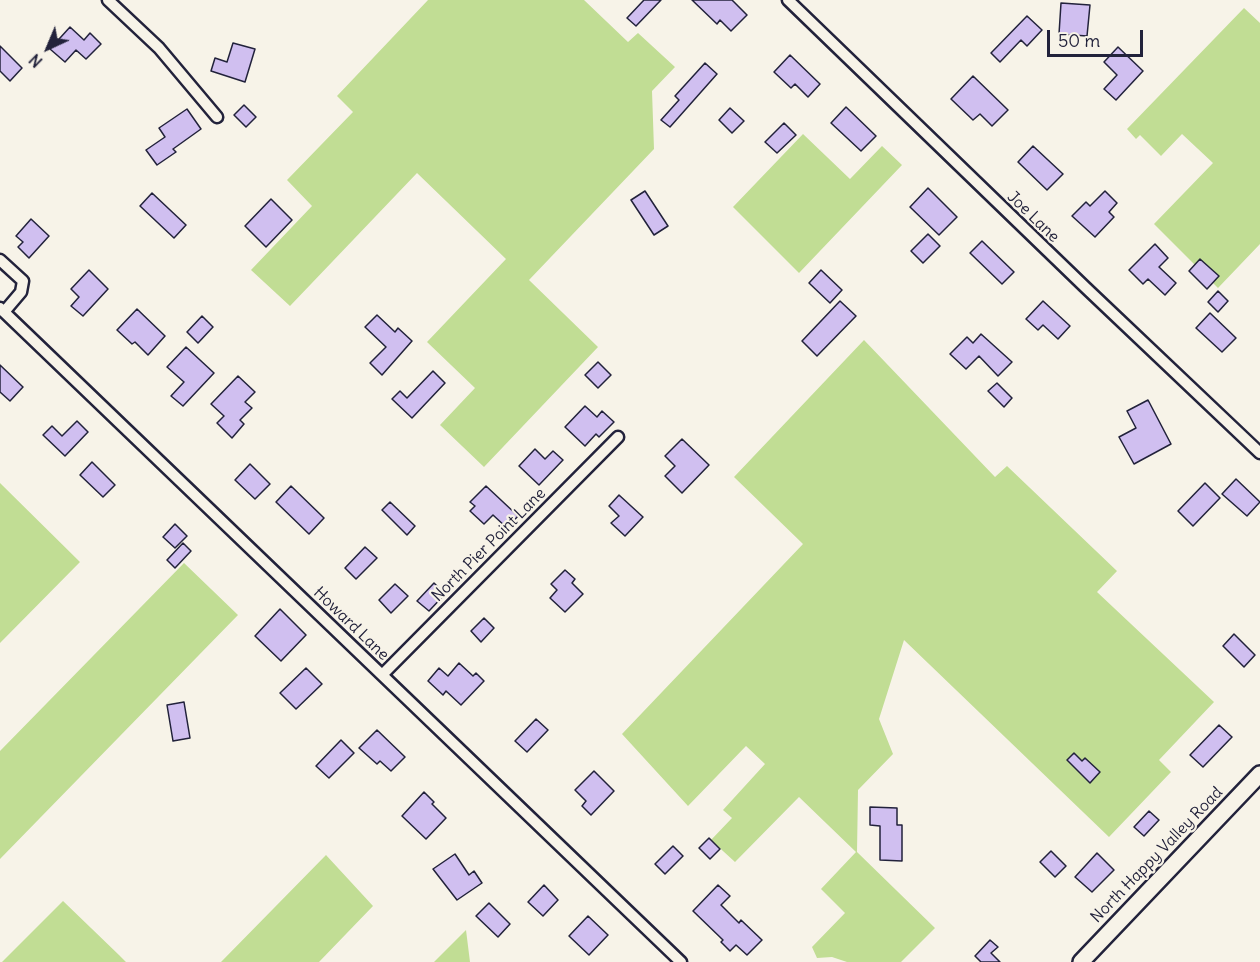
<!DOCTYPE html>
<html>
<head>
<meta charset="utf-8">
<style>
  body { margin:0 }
  #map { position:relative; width:1260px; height:962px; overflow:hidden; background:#f7f3e8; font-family:Delius,sans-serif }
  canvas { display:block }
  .north { position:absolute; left:18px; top:18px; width:60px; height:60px; -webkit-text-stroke:4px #f7f3e8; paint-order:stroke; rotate:224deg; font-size:16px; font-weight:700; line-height:24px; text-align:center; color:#22223b }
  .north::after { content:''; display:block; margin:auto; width:21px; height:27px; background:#22223b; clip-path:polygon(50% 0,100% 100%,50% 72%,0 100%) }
  .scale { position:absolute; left:1047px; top:30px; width:96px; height:27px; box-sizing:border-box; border:3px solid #22223b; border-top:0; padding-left:8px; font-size:18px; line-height:21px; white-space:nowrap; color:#22223b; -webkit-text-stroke:4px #f7f3e8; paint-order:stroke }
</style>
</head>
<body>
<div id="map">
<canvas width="1260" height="962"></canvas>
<div class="north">N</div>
<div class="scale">50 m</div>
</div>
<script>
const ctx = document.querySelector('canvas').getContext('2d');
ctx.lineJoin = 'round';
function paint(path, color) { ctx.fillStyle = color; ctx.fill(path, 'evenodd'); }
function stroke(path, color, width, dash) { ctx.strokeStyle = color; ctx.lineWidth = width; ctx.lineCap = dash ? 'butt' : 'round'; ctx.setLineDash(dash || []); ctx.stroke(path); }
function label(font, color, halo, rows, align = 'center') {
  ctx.font = font + ' Delius,sans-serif'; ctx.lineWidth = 4.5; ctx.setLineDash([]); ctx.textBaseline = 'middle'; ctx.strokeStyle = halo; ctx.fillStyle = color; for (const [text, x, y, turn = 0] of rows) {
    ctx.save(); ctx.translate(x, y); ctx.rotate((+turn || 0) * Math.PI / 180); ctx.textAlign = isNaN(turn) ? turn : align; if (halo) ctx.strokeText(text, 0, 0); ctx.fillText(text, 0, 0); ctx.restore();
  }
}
paint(new Path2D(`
  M428,0H584L628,42L638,33L675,67L652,91L654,149L529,280L598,347L484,467L440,425L475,388L427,342L506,259L417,173L290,306L251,270L312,206L287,180L353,112L337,96Z
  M1244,8L1260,23V244L1218,288L1154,224L1213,163L1182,134L1161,156L1140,135L1136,139L1127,129Z
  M803,134L850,179L882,146L902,165L799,273L733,207Z
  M864,340L995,477L1007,466L1117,571L1097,592L1214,702L1159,760L1171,772L1109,837L904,640L879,719L893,754L858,790L857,852L935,928L901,962H847L832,957L817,958L812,947L845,913L821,889L856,852L799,797L735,862L711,840L732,818L723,810L765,764L746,746L688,806L622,734L803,544L734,477Z
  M0,483L80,562L0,643Z
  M184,563L238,615L0,859V751Z
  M326,855L373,906L319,962H221Z
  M63,901L119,955L126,962H2Z
  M466,930L470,962H434Z`), '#c1dd94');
const building = new Path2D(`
  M644,0H661L636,26L627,18Z
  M692,0H732L747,15L731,31L720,20L717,24Z
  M1061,3L1090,5L1087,36L1059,34Z
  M1027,16L1042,30L1027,46L1021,40L1000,62L991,53Z
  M70,27L84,40L90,33L101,44L86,59L76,50L65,62L50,49Z
  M233,43L255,49L245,82L211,71L215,58L227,62Z
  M0,46L22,68L10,81L0,71Z
  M1118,47L1143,71L1116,100L1104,89L1117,75L1104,62Z
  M790,55L820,84L808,97L795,84L791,88L774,72Z
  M705,63L717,74L670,127L661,120L679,100L675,96Z
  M973,76L1008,110L992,126L980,114L973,120L951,99Z
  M244,105L256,117L246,127L234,115Z
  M846,107L876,136L861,151L831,123Z
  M730,108L744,121L732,133L719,120Z
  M187,109L201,129L173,149L176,152L157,165L146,150L165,137L159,128Z
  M784,123L796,135L777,153L765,142Z
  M1033,146L1063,174L1047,190L1018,162Z
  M928,188L957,217L939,235L910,207Z
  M645,191L668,226L654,235L631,200Z
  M1105,191L1117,203L1109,212L1114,217L1095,237L1072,216L1086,202L1090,206Z
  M152,193L186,225L174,238L140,206Z
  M271,199L292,220L266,247L245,226Z
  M31,219L49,236L29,258L18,247L23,242L16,236Z
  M928,234L940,246L923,263L911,251Z
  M982,241L1014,272L1002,284L970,253Z
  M1155,244L1168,258L1159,267L1176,283L1165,295L1148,279L1143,284L1129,270Z
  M1200,259L1219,276L1207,289L1189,271Z
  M89,270L108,289L83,316L71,306L79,297L71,289Z
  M821,270L842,290L830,303L809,283Z
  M1218,291L1228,301L1218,312L1208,302Z
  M840,301L856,316L817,356L802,341Z
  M1043,301L1070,326L1058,339L1043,325L1038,330L1026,319Z
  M137,309L165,336L148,355L135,342L132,344L117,330Z
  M1210,313L1236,338L1222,352L1196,328Z
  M377,315L395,332L398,328L412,341L382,375L370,363L386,347L365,327Z
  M202,316L213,327L198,343L187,332Z
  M981,334L1012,362L998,376L979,356L966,369L950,354L967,337L973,343Z
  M186,347L214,373L183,406L171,396L184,382L167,367Z
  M598,362L611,375L598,388L585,375Z
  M0,365L23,387L10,401L0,392Z
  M433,371L445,383L412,418L392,399L400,391L407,398Z
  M238,376L255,392L245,402L252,408L240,420L244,424L232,438L217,423L224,416L211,404Z
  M997,383L1012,398L1004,407L988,391Z
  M1148,400L1171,444L1134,464L1119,437L1136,428L1127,411Z
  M585,406L597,417L602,411L614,422L599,437L596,434L585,446L565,427Z
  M77,421L88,432L65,456L43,435L52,426L62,436Z
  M682,439L709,465L682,493L665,476L675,466L665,456Z
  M535,449L545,459L553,451L563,460L539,485L519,466Z
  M92,462L115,485L103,497L80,475Z
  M250,464L270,484L255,499L235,480Z
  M1236,479L1260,502L1247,516L1222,494Z
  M1205,483L1220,498L1193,526L1178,511Z
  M291,486L324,518L309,534L276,502Z
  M486,486L518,516L507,528L493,515L484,524L470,511L475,506L470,502Z
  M619,495L643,517L625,536L611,523L619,516L609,506Z
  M390,502L415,526L407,535L382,510Z
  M175,524L187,536L175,548L163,537Z
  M183,543L191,551L175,568L167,560Z
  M365,547L377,558L356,579L345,568Z
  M565,570L575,579L572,583L583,594L565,612L550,598L557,590L551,584Z
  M434,583L445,594L429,611L417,601Z
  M395,584L408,596L391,613L379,600Z
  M280,609L306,635L281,661L255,636Z
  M484,618L494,628L481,642L471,631Z
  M1234,634L1255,655L1244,667L1223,646Z
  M459,663L473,676L476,673L484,681L461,705L446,691L443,695L428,681L439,668L448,676Z
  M306,668L322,684L296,709L280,693Z
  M184,702L190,738L173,741L167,705Z
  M536,719L548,730L527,752L515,741Z
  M1219,725L1232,737L1203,767L1190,755Z
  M377,730L405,757L391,771L380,761L377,764L359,748Z
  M341,740L354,753L329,778L316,766Z
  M1074,753L1082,761L1085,758L1100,772L1090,783L1067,760Z
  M594,771L614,791L591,815L582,806L586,801L575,790Z
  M424,792L434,802L432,804L446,818L426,839L402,816Z
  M870,807L897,808V825H902V861L880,860V826L870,825Z
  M1149,811L1159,820L1144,836L1134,827Z
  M709,838L720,849L710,859L699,848Z
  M673,846L683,856L665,874L655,864Z
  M1051,851L1066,866L1055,877L1040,862Z
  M1097,853L1114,870L1092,892L1075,877Z
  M455,854L469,875L474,871L482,883L457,900L433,869Z
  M544,885L558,900L543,916L528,902Z
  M718,885L730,896L721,905L739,923L741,920L762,940L747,955L736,945L730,951L721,942L723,940L693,911Z
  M489,903L510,924L498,937L476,916Z
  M588,916L608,935L589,955L569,936Z
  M990,940L998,947L991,953L1000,962H981L975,956Z`);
paint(building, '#d0bff0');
stroke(building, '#22223b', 1.5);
const street = new Path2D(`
  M108,0L159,48L217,117
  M788,0L1086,288L1260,453
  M0,260L23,281L21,292L4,312
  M0,308L681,962
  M382,675L618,437`);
const secondary = new Path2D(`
  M1081,962L1260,774`);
stroke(street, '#22223b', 15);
stroke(secondary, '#22223b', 20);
stroke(street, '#f7f3e8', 10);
stroke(secondary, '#f7f3e8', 15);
label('16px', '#22223b', '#f7f3e8', [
  ["Joe Lane",1033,217,44],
  ["North Pier Point Lane",489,545,-45],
  ["Howard Lane",351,624,44],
  ["North Happy Valley Road",1157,855,-46]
]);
</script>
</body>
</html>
